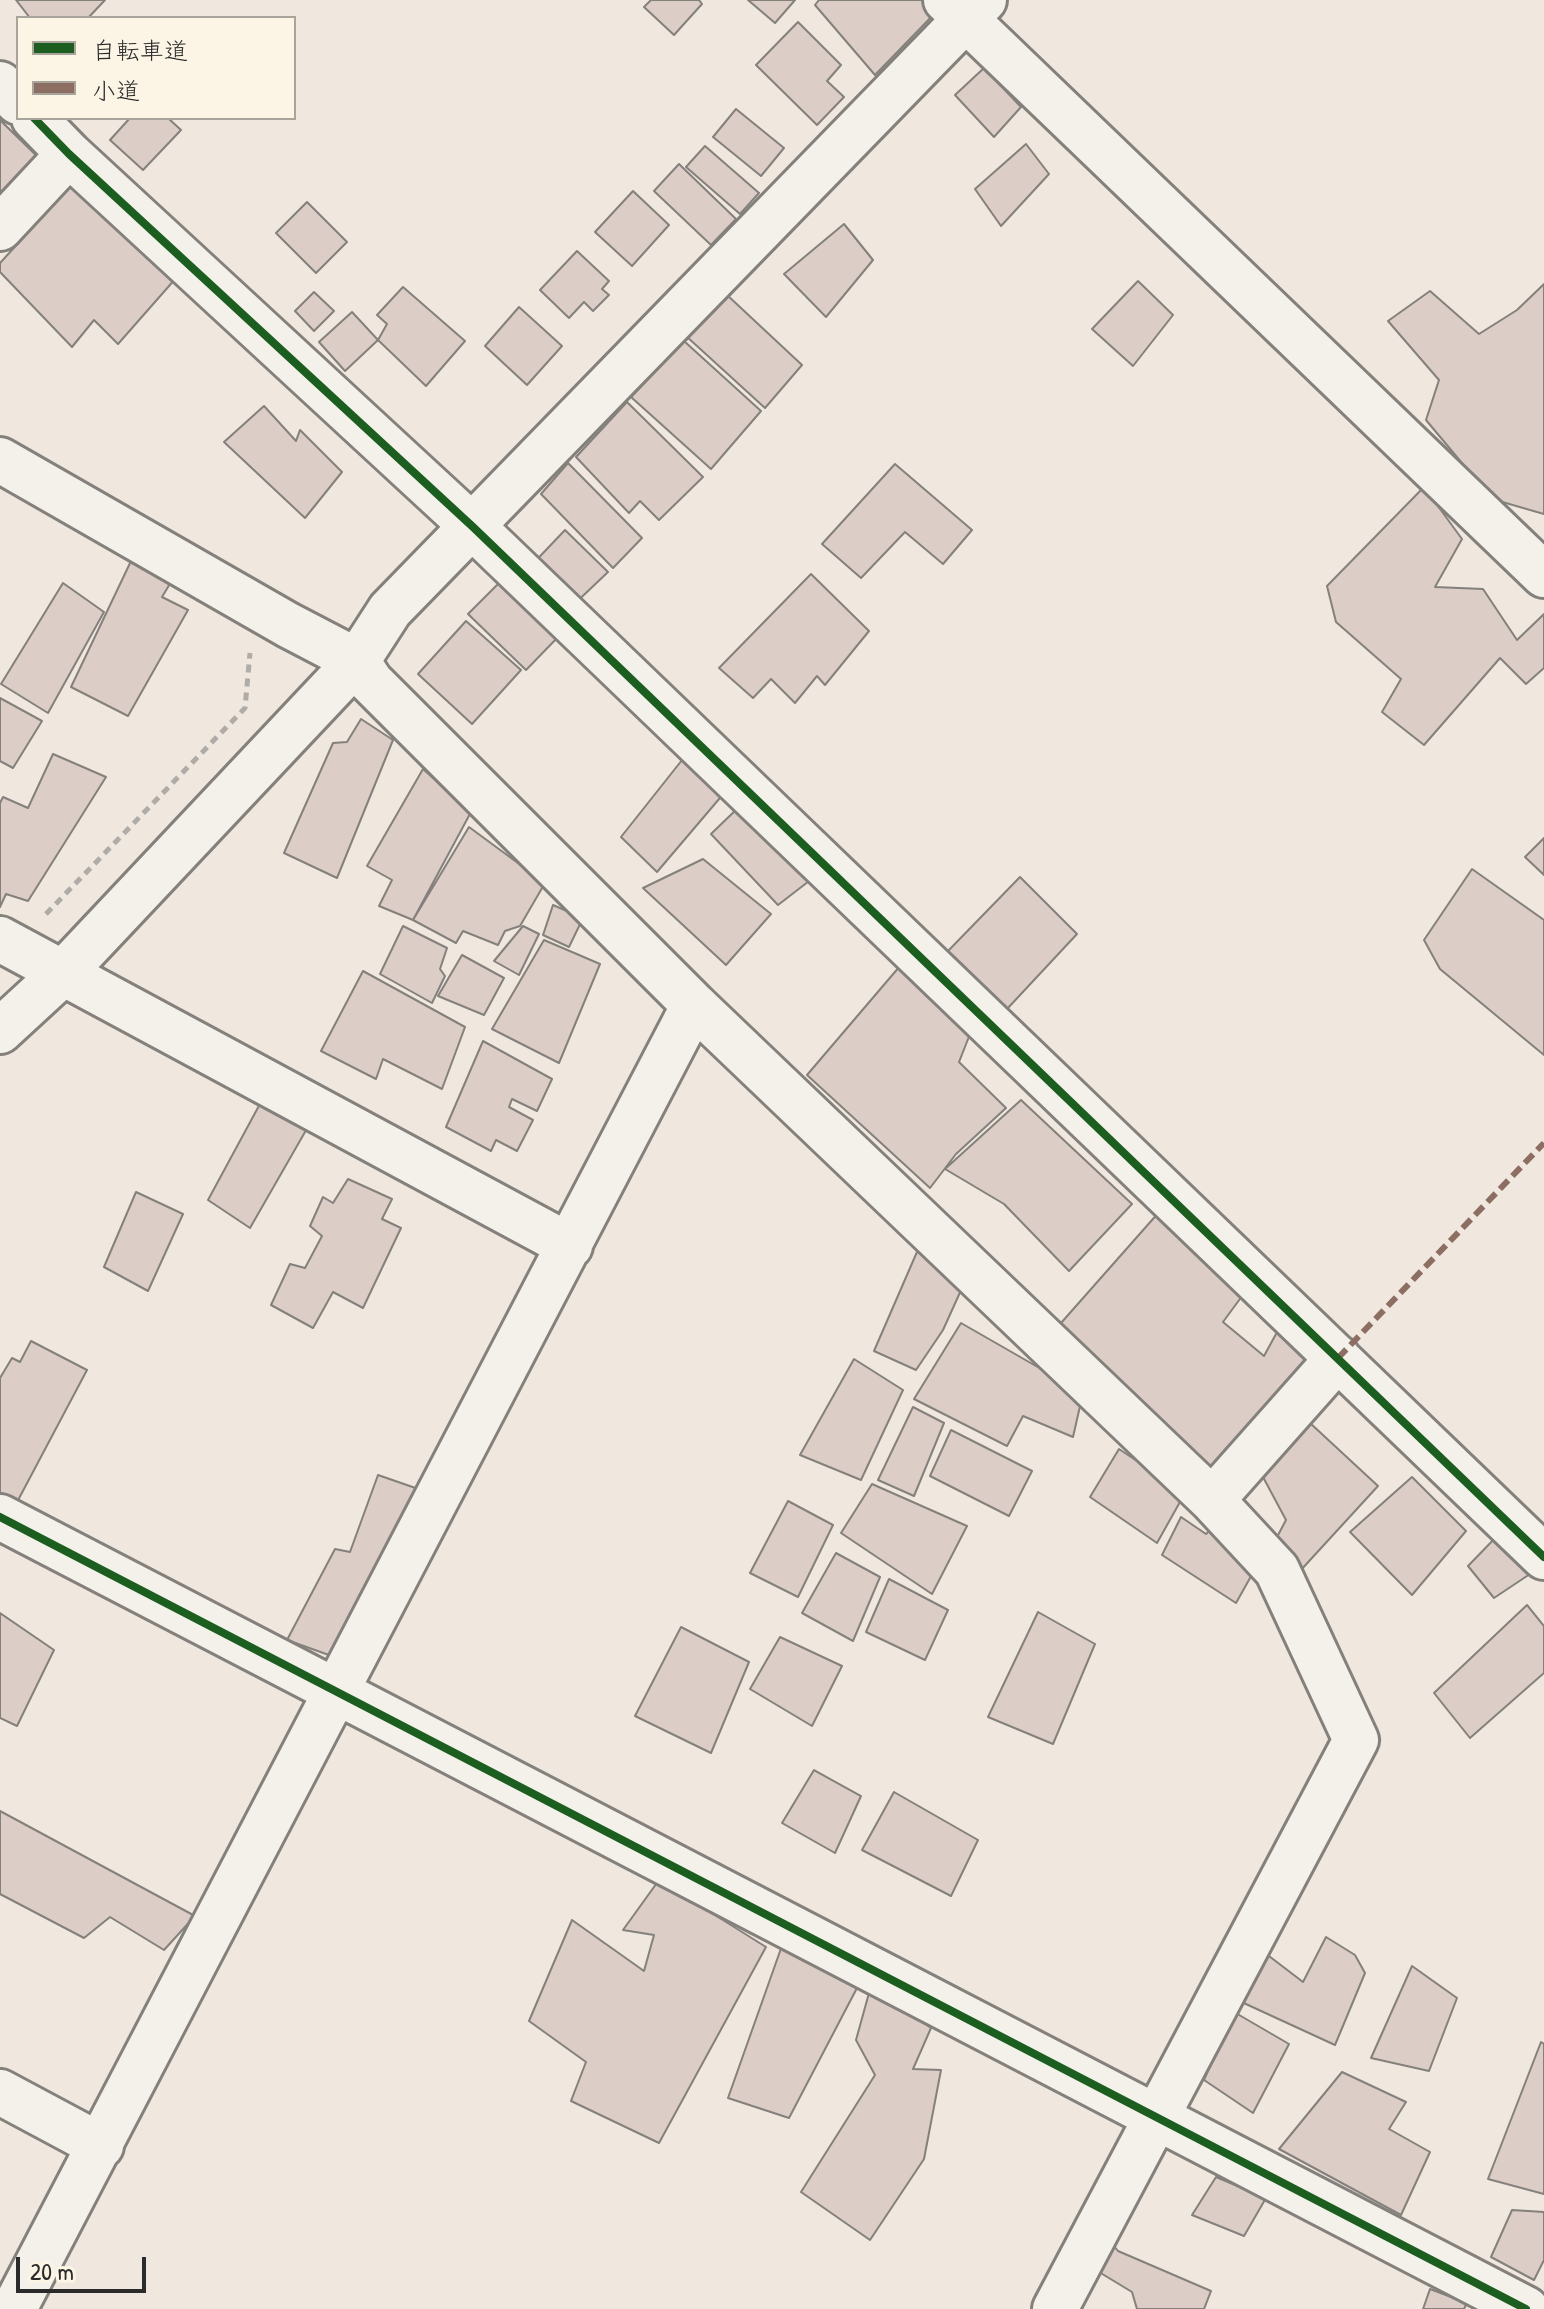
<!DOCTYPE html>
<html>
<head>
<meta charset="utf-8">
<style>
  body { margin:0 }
  #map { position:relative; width:1544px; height:2309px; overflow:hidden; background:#f0e7de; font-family:"Patrick Hand","Klee One",sans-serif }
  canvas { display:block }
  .legend { position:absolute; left:16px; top:16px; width:280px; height:104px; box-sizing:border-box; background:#fcf5e5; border:2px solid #a8a49b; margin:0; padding:10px 14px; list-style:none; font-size:24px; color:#2b2b2b }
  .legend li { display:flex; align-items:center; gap:16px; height:40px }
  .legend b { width:40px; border:2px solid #a8a49b }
  .scale { position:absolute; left:16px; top:2257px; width:130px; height:36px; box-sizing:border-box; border:4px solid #2b2b2b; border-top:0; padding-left:10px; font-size:24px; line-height:28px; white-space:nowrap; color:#2b2b2b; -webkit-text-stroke:6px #fcf5e5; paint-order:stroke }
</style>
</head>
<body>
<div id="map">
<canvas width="1544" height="2309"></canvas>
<ul class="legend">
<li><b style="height:10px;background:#1b5e20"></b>自転車道</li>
<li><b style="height:10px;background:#8d6e63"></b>小道</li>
</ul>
<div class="scale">20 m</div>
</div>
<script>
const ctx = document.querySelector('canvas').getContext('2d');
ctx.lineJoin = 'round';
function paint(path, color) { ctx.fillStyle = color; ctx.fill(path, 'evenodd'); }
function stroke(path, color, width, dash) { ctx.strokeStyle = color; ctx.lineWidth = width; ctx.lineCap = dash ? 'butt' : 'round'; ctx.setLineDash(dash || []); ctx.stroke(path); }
const building = new Path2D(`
  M16,0H105L88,18H30Z
  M651,0H699L702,4L674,35L644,7Z
  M748,0H795L775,23Z
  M819,0H930L939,9L875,75L815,5Z
  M798,22L841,65L827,81L844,97L817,125L756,65Z
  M984,68L1021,107L994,137L955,95Z
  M736,109L784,148L761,176L713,137Z
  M130,118H168L181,130L143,170L110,140Z
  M0,120L43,162L0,207Z
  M1026,144L1049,174L1001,226L975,189Z
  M705,146L759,193L740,214L686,167Z
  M679,164L736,219L711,245L654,191Z
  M79,177L184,269L118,344L94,320L72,347L0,272V263Z
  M633,191L669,225L632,266L595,232Z
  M307,202L347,242L316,273L276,233Z
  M844,224L873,260L826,317L784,274Z
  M577,251L609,281L602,289L609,295L593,311L584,302L569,318L540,290Z
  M1138,281L1173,315L1133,366L1092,329Z
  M1544,284V514L1492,499L1426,420L1439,380L1388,321L1430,291L1479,334L1517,310Z
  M403,287L465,341L426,386L378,340L387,324L377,315Z
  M314,292L334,311L314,331L295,311Z
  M726,294L802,365L765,408L686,336Z
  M519,307L562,346L527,385L485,346Z
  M352,312L378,340L345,371L319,342Z
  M684,341L761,411L711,469L631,397Z
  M627,402L703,477L659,520L640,501L629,513L576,457Z
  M264,406L296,441L300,430L342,472L305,518L224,442Z
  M568,463L642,538L613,568L541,494Z
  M895,464L972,530L943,564L905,532L861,578L822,544Z
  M1424,487L1462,539L1435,587L1483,589L1517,640L1544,614V668L1526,684L1500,658L1424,745L1382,712L1401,679L1336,622L1327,586Z
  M565,530L608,572L567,611L526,571Z
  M132,559L171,582L162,597L188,610L128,716L71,687Z
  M811,574L869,631L825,685L817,676L795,703L771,679L753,698L719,668Z
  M502,580L560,635L526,670L468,614Z
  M63,583L104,612L48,713L1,684Z
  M466,621L521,670L472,724L418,674Z
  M0,698L42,721L13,768L0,761Z
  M361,719L393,740L337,878L284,853L333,743L347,742Z
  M53,754L106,777L28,901L6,894L0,907V803L3,797L28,808Z
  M686,755L725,792L657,872L621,837Z
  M423,769L471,812L413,920L379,906L392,880L367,866Z
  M742,804L813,878L778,905L711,834Z
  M469,827L545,883L520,926L505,931L498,945L463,931L456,943L413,920Z
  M1544,838V875L1525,857Z
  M703,859L771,914L726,965L643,888Z
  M1472,869L1544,920V1055L1440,969L1424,940Z
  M1020,877L1077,934L1007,1009L948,951Z
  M553,905L583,918L569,947L543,935Z
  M403,926L447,948L440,969L445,976L432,1003L380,974Z
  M523,926L539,934L519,975L494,961Z
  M544,940L600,964L559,1063L492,1029Z
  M462,955L504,978L484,1015L438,996Z
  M900,966L974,1024L959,1062L1006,1108L956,1154L930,1188L807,1075Z
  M363,971L465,1027L442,1089L383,1059L376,1079L321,1051Z
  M483,1041L552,1079L537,1111L512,1099L509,1107L533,1120L517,1151L496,1140L491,1151L446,1127Z
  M1021,1100L1132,1204L1069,1271L1004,1204L945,1169Z
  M261,1102L309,1125L250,1228L208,1200Z
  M348,1179L392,1199L382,1219L401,1228L363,1308L333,1292L313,1328L271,1305L290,1264L305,1268L322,1236L310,1226L323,1197L333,1203Z
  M136,1192L183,1214L148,1291L104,1267Z
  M1160,1211L1245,1292L1223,1322L1264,1356L1282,1323L1320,1361L1211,1479L1061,1323Z
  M920,1245L967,1277L943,1330L916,1370L874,1351Z
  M961,1323L1083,1393L1073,1437L1023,1416L1007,1446L914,1399Z
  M31,1341L87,1370L16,1504L0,1495V1378L12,1358L20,1362Z
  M854,1359L903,1390L861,1480L800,1455Z
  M913,1407L944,1423L914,1496L878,1480Z
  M1310,1423L1378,1486L1300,1571L1277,1537L1286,1520L1263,1477Z
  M951,1430L1032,1471L1009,1516L930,1476Z
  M1119,1449L1185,1493L1157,1543L1090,1497Z
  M378,1475L427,1492L340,1659L287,1640L335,1549L350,1552Z
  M1412,1477L1466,1531L1412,1595L1350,1532Z
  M872,1484L967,1526L932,1594L841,1533Z
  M788,1501L833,1525L798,1597L750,1573Z
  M1181,1517L1206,1534L1215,1525L1263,1555L1236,1603L1162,1555Z
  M1500,1533L1533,1572L1494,1598L1468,1566Z
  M836,1553L880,1577L853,1641L802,1613Z
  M889,1579L948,1610L925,1660L866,1632Z
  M1527,1605L1544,1626V1673L1470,1738L1434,1693Z
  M1038,1612L1095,1644L1053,1744L988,1717Z
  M0,1613L54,1650L17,1726L0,1718Z
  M681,1627L749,1662L711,1753L635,1716Z
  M780,1637L842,1666L812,1726L750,1689Z
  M814,1770L861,1796L835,1853L782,1823Z
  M894,1792L978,1840L951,1896L862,1850Z
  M0,1811L195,1916L164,1950L110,1917L84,1938L0,1894Z
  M659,1880L766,1947L659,2143L571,2101L586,2062L529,2021L572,1920L644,1971L654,1935L623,1930Z
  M1326,1937L1355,1955L1365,1973L1335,2045L1235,1999L1265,1953L1303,1982Z
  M784,1940L857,1988L789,2118L728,2098Z
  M1412,1966L1457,1998L1429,2071L1371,2058Z
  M869,1993L907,2010L931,2028L913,2069L941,2070L924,2159L870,2240L801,2192L875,2075L856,2040Z
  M1234,2012L1289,2044L1253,2113L1204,2080L1228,2022Z
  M1541,2042L1544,2044V2194L1488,2179Z
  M1342,2072L1406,2102L1389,2129L1430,2152L1401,2215L1279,2149Z
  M1216,2177L1266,2198L1244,2236L1192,2215Z
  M1512,2210L1544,2212V2260L1534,2280L1491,2257Z
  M1110,2241L1118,2251L1211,2291L1204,2309H1137L1132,2292L1099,2272Z
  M1430,2289L1467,2303L1464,2309H1423Z`);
paint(building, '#dccdc7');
stroke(building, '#84807c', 2);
const minor = new Path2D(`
  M946,0L1544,575
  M0,84L18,102
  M34,118L69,154L473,527L1544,1557
  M0,228L69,154
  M0,460L288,625L357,661L371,682L694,1005L1212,1500L1277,1570L1356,1740L1055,2309
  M0,939L570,1246
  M0,1031L63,973L357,661L390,610L984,0
  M1212,1500L1338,1358
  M0,1517L1526,2309
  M0,2092L101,2146
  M14,2309L694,1005`);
stroke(minor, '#84807c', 50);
stroke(new Path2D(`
  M46,914L245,708L250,653`), '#afaca8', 5, [8, 6]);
stroke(minor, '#f4f0ea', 44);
stroke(new Path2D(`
  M1338,1358L1544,1143`), '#8d6e63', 6, [12, 6]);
stroke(new Path2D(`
  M34,118L69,154L473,527L1544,1557
  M0,1517L1526,2309`), '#1b5e20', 8);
</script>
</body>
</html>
